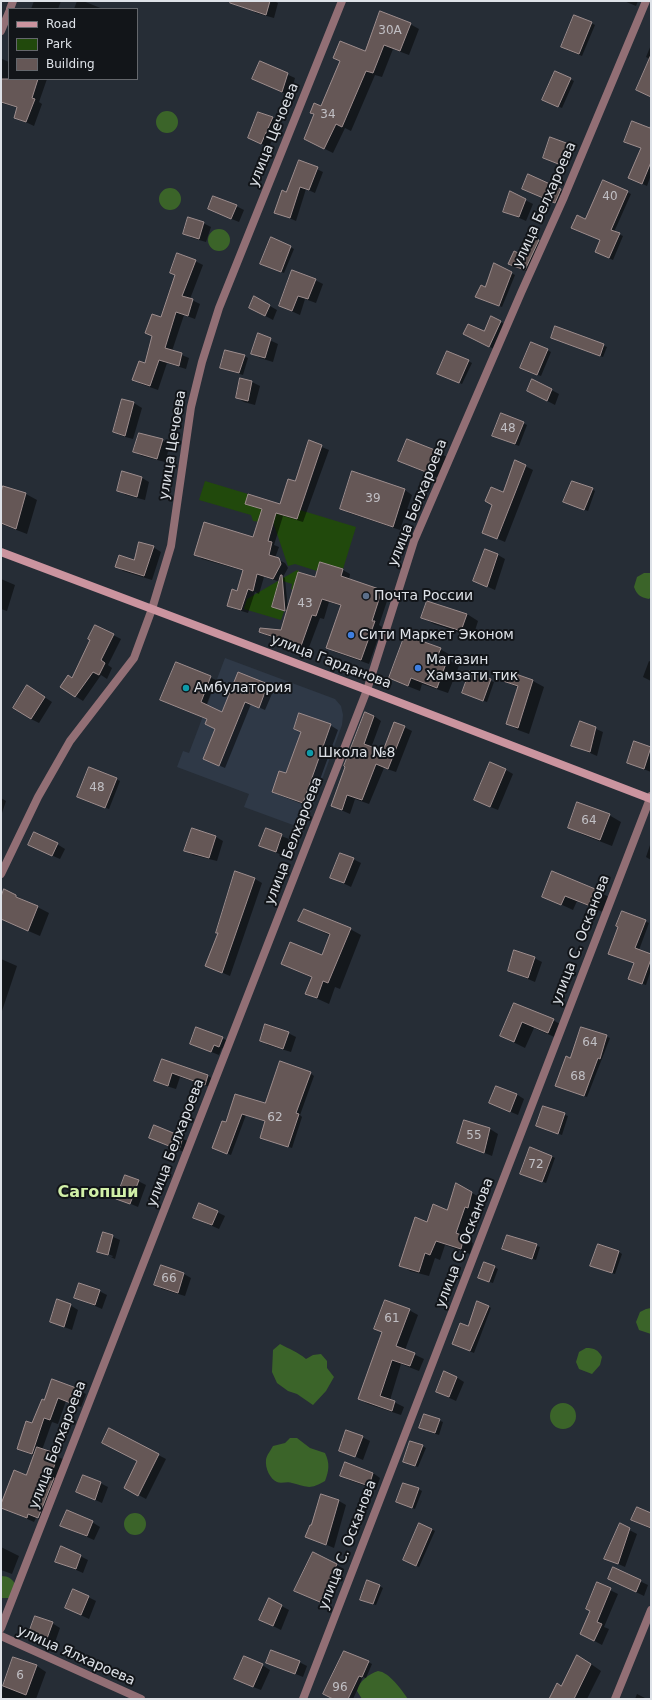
<!DOCTYPE html>
<html>
<head>
<meta charset="utf-8">
<style>
  body { margin:0 }
  #map { position:relative; width:652px; height:1700px; overflow:hidden; background:#262d36; font-family:"DejaVu Sans",sans-serif }
  canvas { display:block }
  .frame { position:absolute; inset:0; border:2px solid #dee2e8; pointer-events:none }
  .legend { position:absolute; left:8px; top:8px; width:130px; height:72px; box-sizing:border-box; background:#121519; border:1px solid #64676c; margin:0; padding:5px 7px; list-style:none; font-size:12px; color:#dee2e8 }
  .legend li { display:flex; align-items:center; gap:8px; height:20px }
  .legend b { width:20px; border:1px solid #64676c }
</style>
</head>
<body>
<div id="map">
<canvas width="652" height="1700"></canvas>
<div class="frame"></div>
<ul class="legend">
<li><b style="height:5px;background:#cb949f"></b>Road</li>
<li><b style="height:11px;background:#21490c"></b>Park</li>
<li><b style="height:11px;background:#655756"></b>Building</li>
</ul>
</div>
<script>
const ctx = document.querySelector('canvas').getContext('2d');
ctx.lineJoin = 'round';
function paint(path, color) { ctx.fillStyle = color; ctx.fill(path, 'evenodd'); }
function stroke(path, color, width, dash) { ctx.strokeStyle = color; ctx.lineWidth = width; ctx.lineCap = dash ? 'butt' : 'round'; ctx.setLineDash(dash || []); ctx.stroke(path); }
function label(font, color, halo, rows, align = 'center') {
  ctx.font = font + ' "DejaVu Sans",sans-serif'; ctx.lineWidth = 4; ctx.setLineDash([]); ctx.textBaseline = 'middle'; ctx.strokeStyle = halo; ctx.fillStyle = color; for (const [text, x, y, turn = 0] of rows) {
    ctx.save(); ctx.translate(x, y); ctx.rotate((+turn || 0) * Math.PI / 180); ctx.textAlign = isNaN(turn) ? turn : align; if (halo) ctx.strokeText(text, 0, 0); ctx.fillText(text, 0, 0); ctx.restore();
  }
}
paint(new Path2D(`
  M225,658L335,699L341,706L343,715L342,725L304,829L244,807L249,794L177,767L183,751L189,753Z`), '#2f3947');
paint(new Path2D(`
  M205,481L248,494L268,511L261,522L253,521L251,515L199,500Z
  M300,510L356,527L343,569L320,562L317,571L295,564L288,566L272,519L274,512L297,519Z
  M297,570L299,571L293,590L291,589L292,584L280,580L272,606L284,611L281,620L244,609L247,599Z`), '#21490c');
paint(new Path2D(`
  M156 122a11 11 0 1 1 22 0a11 11 0 1 1-22 0Z
  M159 199a11 11 0 1 1 22 0a11 11 0 1 1-22 0Z
  M208 240a11 11 0 1 1 22 0a11 11 0 1 1-22 0Z
  M644,573H651V597L649,599C640,597 637,595 634,587L637,577Z
  M651,1308V1334L639,1330L636,1322L640,1312L646,1309Z
  M280,1344C289,1349 298,1352 306,1359L313,1355L321,1354L327,1361V1368L334,1377L326,1391L313,1405L297,1394L288,1391L277,1383L272,1372L273,1350Z
  M586,1348C595,1348 598,1350 602,1357L600,1365L592,1374L579,1369L576,1362L579,1352Z
  M550 1416a13 13 0 1 1 26 0a13 13 0 1 1-26 0Z
  M290,1438H297L310,1448L325,1453C330,1463 329,1471 325,1481C309,1490 309,1487 292,1483C288,1481 281,1484 277,1482C270,1479 265,1468 266,1460C266,1456 271,1450 273,1446L285,1443Z
  M124 1524a11 11 0 1 1 22 0a11 11 0 1 1-22 0Z
  M1,1576C9,1576 12,1579 16,1585L9,1598H1Z
  M378,1671C389,1672 402,1690 408,1699H362L357,1691C359,1681 369,1674 378,1671Z`), '#3b6429');
paint(new Path2D(`
  M34,1H61L58,9H31Z
  M77,1H83L103,9H74Z
  M251,1H274L278,3L274,18L256,13L249,8Z
  M624,1H638L636,6Z
  M591,23L595,25L582,56L565,49Z
  M410,24L419,29L409,55L393,49L382,77L375,75L351,131L345,128L333,153L305,139L322,107L340,61L366,52Z
  M651,45V96L650,59L646,57Z
  M2,59L9,62V79H47L39,102L42,104L34,126L15,117L18,108L1,103Z
  M260,62L295,78L290,96L253,79Z
  M555,72L574,81L562,108L546,101Z
  M273,118L280,122L269,147L257,142Z
  M651,129V175L647,186L634,180L642,148L626,142Z
  M568,145L571,147L564,166L547,159Z
  M300,161L323,172L315,193L306,189L296,221L276,212L287,193Z
  M528,176L564,192L559,204L526,190Z
  M603,181L631,194L614,232L623,236L613,260L600,254L601,240L585,220Z
  M525,200L533,204L526,221L504,211Z
  M236,206L244,210L239,222L217,213Z
  M203,223L211,227L206,242L192,238L184,233Z
  M272,238L294,249L284,273L265,265Z
  M538,241L542,243L529,272L513,265Z
  M195,261L203,265L190,299L200,304L195,319L184,315L172,351L189,358L186,369L167,363L158,390L141,384L133,379L145,365L153,337L147,333L162,318Z
  M495,265L515,275L502,307L480,298L486,288Z
  M315,280L323,284L316,303L305,299L300,315L280,306Z
  M254,297L277,310L273,320L258,312Z
  M501,322L508,326L496,350L472,338L484,333Z
  M556,327L607,347L603,357L556,340Z
  M259,335L278,344L273,362L260,358L253,354Z
  M547,350L551,352L541,376L525,370Z
  M244,356L248,358L243,375L221,368Z
  M468,361L472,363L462,384L442,375Z
  M241,379L252,382L260,386L255,405L244,402L237,398Z
  M533,380L559,394L555,405L536,395Z
  M123,400L134,403L142,408L133,439L122,436L114,432Z
  M523,423L527,425L519,446L497,437Z
  M162,440L170,445L165,462L142,456L134,452Z
  M310,442L329,450L303,522L283,516L274,545L279,547L275,558L285,563L288,568L283,577L285,578L288,610L316,578L321,563L343,570L350,574L349,580L382,591L389,595L379,625L382,627L369,664L335,652L328,648L342,606L329,602L324,619L320,618L308,650L268,636L261,632L282,631L288,612L276,608L281,582L264,577L259,594L255,592L248,613L235,609L228,605L237,592L244,571L202,559L196,555L254,538L262,510L247,503L281,505L295,483Z
  M439,453L447,457L438,478L399,461Z
  M525,466L533,470L505,542L491,536Z
  M353,473L405,490L412,495L400,530L349,513L341,508Z
  M142,478L149,482L145,500L126,495L119,491Z
  M4,487L26,494L37,500L27,534L1,524V497Z
  M592,489L595,491L588,511L568,504Z
  M153,547L161,552L152,580L123,571L116,566L135,561Z
  M498,555L505,559L495,590L475,581Z
  M1,579L15,585L7,611L1,609Z
  M467,614L478,621L473,637L434,624L423,618Z
  M113,635L121,639L108,665L112,668L107,679L101,675L83,701L61,687L73,679Z
  M406,636L440,649L452,656L450,661L459,666L448,693L422,684L420,691L402,684L390,678Z
  M649,661L651,662V681L643,677Z
  M176,663L216,680L206,706L223,713L238,674L274,689L265,710L251,704L225,768L204,759L216,729L208,720L162,700Z
  M507,672L533,681L544,687L529,734L518,730L507,723L519,688L504,681Z
  M471,673L494,682L487,702L467,695Z
  M35,691L52,702L39,723L31,719Z
  M374,716L381,721L371,748L383,752L404,727L412,731L396,772L384,768L369,804L355,799L350,814L332,806Z
  M580,722L603,732L597,756L572,745Z
  M330,725L338,730L310,807L281,796L273,792L286,775L302,733L295,729Z
  M635,743L651,749V772L628,763Z
  M506,770L513,774L498,810L483,804Z
  M116,779L120,781L109,809L82,799Z
  M1,798L6,801L1,816Z
  M609,815L621,822L612,846L581,834L569,827Z
  M192,829L216,837L223,841L217,861L193,855L185,850Z
  M266,830L289,839L284,856L261,846Z
  M651,842V860L646,857Z
  M57,844L65,849L60,859L37,849Z
  M353,859L361,863L351,887L331,877Z
  M255,879L262,883L230,976L207,966Z
  M599,892L611,898L605,913L577,901L573,910L543,896Z
  M16,896L49,913L40,936L1,919V900Z
  M622,912L649,923L639,950L651,955V970L646,985L633,981L635,963L619,927Z
  M300,921L350,929L361,935L340,989L335,987L329,1004L307,994L312,978L283,964L322,956L331,936Z
  M534,958L542,962L535,982L509,971Z
  M1,959L17,966L2,1011L1,1010Z
  M515,1004L553,1020L565,1027L559,1039L534,1028L525,1048L501,1036Z
  M581,1028L610,1038L587,1097L560,1087Z
  M288,1033L296,1037L291,1052L268,1045L261,1040Z
  M222,1038L230,1042L227,1050L222,1048L219,1055L191,1044Z
  M162,1060L208,1076L215,1080L213,1088L180,1077L176,1089L163,1085L155,1080Z
  M310,1073L314,1076L300,1115L302,1117L292,1148L261,1137L266,1122L246,1115L231,1155L217,1150L236,1095L265,1104Z
  M516,1094L524,1099L518,1115L490,1103Z
  M544,1107L568,1116L562,1135L537,1126Z
  M465,1122L490,1129L498,1134L492,1156L458,1142Z
  M154,1127L190,1142L186,1153L150,1138Z
  M551,1156L555,1158L546,1183L525,1175Z
  M138,1181L146,1185L138,1207L117,1198Z
  M472,1193L481,1198L477,1213L475,1212L466,1238L473,1243L470,1254L445,1245L440,1260L435,1258L429,1276L410,1271L400,1265L428,1223L448,1211Z
  M217,1212L225,1216L219,1229L194,1218Z
  M104,1233L120,1240L115,1259L98,1251ZM105,1253L113,1256L112,1257L105,1255Z
  M508,1236L540,1247L536,1260L507,1250Z
  M619,1252L622,1254L615,1274L595,1267Z
  M485,1263L498,1269L493,1283L483,1280Z
  M184,1274L191,1278L185,1296L162,1289L155,1284Z
  M99,1291L107,1295L102,1309L75,1297Z
  M70,1305L78,1310L72,1330L51,1322Z
  M488,1306L491,1308L474,1353L457,1346L469,1327Z
  M409,1310L418,1315L405,1350L424,1359L419,1371L401,1364L390,1400L404,1407L401,1415L368,1404L359,1399L383,1333L375,1328Z
  M456,1377L464,1382L456,1401L437,1392Z
  M78,1390L86,1394L81,1407L66,1401L58,1424L52,1422L42,1450L65,1460L46,1521L36,1518L34,1522L1,1507L27,1476L35,1456L18,1449L45,1401Z
  M425,1415L443,1422L439,1435L424,1430Z
  M110,1430L166,1459L146,1499L133,1492L139,1461Z
  M362,1437L370,1441L363,1460L340,1450Z
  M422,1446L426,1448L418,1467L407,1463Z
  M346,1464L373,1473L380,1478L376,1490L349,1480L341,1476Z
  M100,1483L108,1487L102,1503L78,1492Z
  M418,1489L422,1491L415,1509L397,1502Z
  M339,1501L346,1505L334,1548L306,1536Z
  M651,1514V1529L632,1520Z
  M92,1522L100,1527L94,1540L62,1526Z
  M620,1525L637,1534L625,1567L605,1558Z
  M431,1529L435,1531L419,1567L408,1562Z
  M1,1547L19,1556L12,1574L1,1570Z
  M80,1556L88,1560L83,1573L56,1561Z
  M337,1565L344,1569L327,1605L295,1591Z
  M614,1569L648,1585L644,1596L609,1579Z
  M598,1584L618,1594L604,1627L609,1629L602,1645L589,1638L591,1611Z
  M379,1586L383,1588L376,1605L364,1601Z
  M88,1597L96,1601L89,1619L66,1608Z
  M270,1600L289,1610L281,1630L261,1620Z
  M52,1623L60,1628L53,1648L29,1638Z
  M14,1658L37,1666L46,1672L36,1699H1V1693Z
  M267,1662H299L307,1666L303,1677Z
  M368,1662L372,1664L366,1678L363,1677L353,1699H335Z
  M588,1662L601,1671L587,1699H550Z
  M262,1665L270,1670L261,1690L243,1683Z
  M637,1694L647,1699H635Z`), '#0007');
const building = new Path2D(`
  M231,1H270L266,15L230,3Z
  M380,11L411,23L400,51L384,45L373,73L366,71L342,127L336,124L324,149L304,139L314,114L310,113L314,103L321,106L340,61L333,58L340,41L365,51Z
  M574,15L592,22L579,54L561,47Z
  M651,55V97L636,90Z
  M260,61L288,73L282,92L252,79Z
  M555,71L571,78L558,107L542,100Z
  M1,79H38L32,98L35,99L26,122L14,118L17,107L1,102Z
  M258,112L273,117L261,144L248,138Z
  M632,121L650,128L651,124V162L642,184L628,178L641,148L624,142Z
  M550,137L569,144L561,165L543,158Z
  M299,160L318,167L309,190L300,187L290,218L274,213L282,190L286,192Z
  M528,174L561,189L555,203L522,189Z
  M603,180L628,191L611,230L620,233L609,258L595,252L600,240L571,228L577,215L585,219Z
  M510,191L526,199L519,217L503,212Z
  M213,196L237,205L231,219L208,209Z
  M188,217L204,222L199,239L183,234Z
  M271,237L291,246L281,272L260,264Z
  M531,237L539,240L525,270L508,264L514,251L523,255Z
  M177,253L196,260L182,296L193,299L188,316L176,312L165,348L182,353L179,366L159,360L150,386L132,380L139,361L145,363L152,336L145,333L152,314L161,317L175,275L170,273Z
  M494,263L512,272L499,306L475,297L481,285L485,287Z
  M292,270L316,279L308,299L298,296L292,311L279,306Z
  M254,296L270,305L265,316L249,308Z
  M491,316L501,321L489,347L463,334L468,324L484,331Z
  M555,326L604,344L600,356L551,338Z
  M258,333L271,338L265,358L251,354Z
  M531,342L548,349L537,375L520,368Z
  M225,350L245,355L239,373L220,368Z
  M447,351L469,360L459,383L437,374Z
  M240,378L252,381L248,401L236,398Z
  M532,379L552,389L547,401L527,391Z
  M122,399L134,402L125,436L113,432Z
  M501,413L524,422L515,444L492,436Z
  M139,433L163,439L157,459L133,452Z
  M407,439L440,452L431,474L398,461Z
  M309,440L322,445L297,519L276,513L268,541L272,542L269,555L279,558L281,564L273,579L257,574L253,591L248,589L241,610L227,606L232,589L237,591L243,570L194,555L204,522L253,537L262,509L245,504L248,494L280,504L288,479L295,481Z
  M515,460L526,465L497,539L482,533L492,505L485,501L491,487L503,492Z
  M122,471L142,477L137,497L117,491Z
  M352,471L405,489L393,527L340,509Z
  M572,481L593,488L584,510L563,502Z
  M3,486L26,493L16,529L1,523V493Z
  M139,542L154,546L144,576L115,567L119,555L134,560Z
  M485,549L498,554L487,587L473,581Z
  M320,562L343,569L341,576L382,590L372,621H375L361,660L326,648L341,605L322,599L316,616L312,615L301,646L259,632L260,628L281,630L298,572L315,577Z
  M281,575H282L285,611L272,607Z
  M427,601L467,614L461,631L421,618Z
  M95,625L114,634L101,660L105,663L99,675L93,672L75,697L60,687L68,675L72,678L90,640L88,639Z
  M405,635L441,648L438,655L448,658L437,688L411,678L408,686L389,678Z
  M176,662L211,676L201,702L222,712L238,672L268,684L259,708L245,702L219,766L203,759L215,729L205,724L207,719L160,700Z
  M470,671L491,679L483,701L462,693Z
  M507,671L533,680L518,728L506,724L518,686L503,681Z
  M27,685L45,697L31,719L13,708Z
  M365,712L374,716L364,744L383,751L394,722L405,726L388,769L376,764L362,800L347,795L342,810L331,806L345,767L344,766Z
  M299,713L331,724L303,803L272,792L279,771L286,773L301,732L294,729Z
  M580,721L596,727L590,752L571,746Z
  M634,741L651,747L644,769L627,763Z
  M490,762L506,769L490,807L474,800Z
  M89,767L117,778L105,808L77,797Z
  M577,802L610,814L600,840L568,828Z
  M192,828L216,836L209,858L184,851Z
  M266,828L282,834L276,852L259,846Z
  M34,832L58,843L52,856L28,845Z
  M340,853L354,858L344,883L330,878Z
  M235,871L255,878L222,973L205,966L218,933H216Z
  M552,871L600,891L593,907L565,896L561,905L542,897Z
  M4,889L16,895V897L38,906L28,931L1,919V897Z
  M304,909L351,928L328,983L323,981L317,998L305,994L312,977L281,964L290,942L322,955L330,934L298,921Z
  M622,911L646,920L635,948L651,954V959L642,984L628,979L634,963L608,954L618,927L616,926Z
  M514,950L535,957L528,978L508,971Z
  M514,1003L554,1019L548,1033L522,1022L514,1042L500,1036Z
  M265,1024L289,1032L283,1049L260,1041Z
  M196,1027L223,1037L219,1047L214,1045L211,1052L190,1044Z
  M581,1027L607,1035L600,1059L598,1058L584,1096L555,1086L566,1056L570,1058Z
  M162,1059L208,1075L205,1085L172,1073L168,1086L154,1081Z
  M280,1061L311,1072L296,1113L299,1114L288,1147L260,1138L265,1121L242,1114L227,1154L212,1148L222,1121L226,1122L235,1094L265,1103Z
  M496,1086L517,1094L510,1112L489,1103Z
  M543,1106L565,1113L558,1134L536,1126Z
  M464,1120L490,1128L484,1153L457,1143Z
  M154,1125L183,1137L179,1150L149,1138Z
  M530,1147L552,1156L542,1182L520,1174Z
  M125,1175L139,1180L130,1204L116,1199Z
  M456,1183L472,1192L468,1208L465,1207L456,1233L464,1236L461,1249L436,1241L430,1255L425,1253L419,1272L399,1266L415,1217L427,1222L433,1204L447,1210Z
  M199,1203L218,1211L212,1225L193,1218Z
  M103,1232L113,1235L108,1255L97,1252Z
  M507,1235L537,1244L532,1259L502,1249Z
  M598,1244L619,1251L612,1273L590,1266Z
  M484,1262L495,1266L489,1282L478,1278Z
  M161,1265L184,1273L178,1293L154,1285Z
  M79,1283L100,1290L95,1305L74,1298Z
  M57,1299L71,1304L64,1327L50,1322Z
  M385,1300L410,1309L396,1346L415,1353L410,1366L392,1360L380,1396L395,1401L392,1411L358,1399L382,1332L374,1329Z
  M477,1301L489,1306L470,1351L452,1344L460,1323L468,1326Z
  M444,1371L457,1377L449,1397L436,1392Z
  M52,1379L79,1389L73,1404L58,1398L50,1420L44,1418L32,1454L17,1449L26,1421L32,1423L42,1399L44,1400Z
  M424,1414L440,1419L435,1433L419,1428Z
  M109,1428L159,1454L138,1496L124,1488L137,1461L102,1443Z
  M346,1430L363,1436L355,1457L339,1451Z
  M410,1441L423,1445L415,1466L403,1462Z
  M37,1447L58,1454L51,1476L54,1478L38,1518L28,1514L27,1518L1,1508V1504L14,1470L26,1475Z
  M345,1462L373,1473L369,1486L340,1476Z
  M83,1475L101,1482L95,1500L76,1492Z
  M403,1483L419,1488L412,1508L396,1502Z
  M321,1494L339,1500L326,1545L305,1537L310,1525H311Z
  M637,1507L651,1513V1528L631,1520Z
  M67,1510L93,1521L87,1536L60,1526Z
  M419,1523L432,1529L416,1566L403,1560Z
  M620,1523L630,1528L618,1564L604,1559Z
  M61,1546L81,1555L76,1569L55,1562Z
  M313,1552L337,1564L320,1602L294,1591Z
  M613,1567L641,1580L636,1592L608,1579Z
  M367,1580L380,1585L373,1604L360,1600Z
  M597,1582L611,1588L597,1622L602,1624L594,1641L580,1634L590,1611L586,1609Z
  M73,1589L89,1596L81,1615L65,1608Z
  M269,1598L282,1605L273,1626L259,1620Z
  M35,1616L53,1622L45,1644L27,1638Z
  M271,1650L300,1661L295,1674L266,1663Z
  M344,1651L369,1661L362,1677L359,1676L348,1699H333L323,1694Z
  M577,1655L591,1664L574,1699H549L557,1683L561,1686Z
  M244,1656L263,1664L253,1687L234,1679Z
  M13,1657L37,1665L26,1695L3,1686Z`);
paint(building, '#655756');
stroke(building, '#9d8d8d', 1);
stroke(new Path2D(`
  M10,9L13,1
  M1,31L9,12
  M1,874L38,797L70,741L134,658L152,609L171,546L191,407L202,362L219,308L342,1
  M1,1628L367,690L414,541L521,293L564,197L646,1
  M1,1636L141,1699
  M303,1699L651,796
  M615,1699L651,1610`), '#926f75', 8);
stroke(new Path2D(`
  M1,552L367,690L651,799`), '#cb949f', 8);
for (const [x, y, r, color] of [
  [366,596,4,"#5c6f8a"],
  [351,635,4,"#3f7fe0"],
  [418,668,4,"#3f7fe0"],
  [186,688,4,"#0f9aa8"],
  [310,753,4,"#0f9aa8"]
]) { const dot = new Path2D(); dot.arc(x, y, r, 0, 2 * Math.PI); ctx.fillStyle = color; ctx.fill(dot); stroke(dot, '#121519', 1.5); }
label('12px', '#c0bfc4', null, [
  ["30А",390,31],
  ["34",328,115],
  ["40",610,197],
  ["48",508,429],
  ["39",373,499],
  ["43",305,604],
  ["48",97,788],
  ["64",589,821],
  ["64",590,1043],
  ["68",578,1077],
  ["62",275,1118],
  ["55",474,1136],
  ["72",536,1165],
  ["66",169,1279],
  ["61",392,1319],
  ["6",20,1676],
  ["96",340,1688]
]);
label('14px', '#dee2e8', '#121519', [
  ["улица Цечоева",274,135,-68],
  ["улица Белхароева",545,205,-66],
  ["улица Цечоева",173,445,-81],
  ["улица Белхароева",418,503,-68],
  ["улица Гарданова",331,662,21],
  ["улица Белхароева",294,841,-69],
  ["улица С. Осканова",581,940,-69],
  ["улица Белхароева",176,1143,-69],
  ["улица С. Осканова",465,1243,-69],
  ["улица Белхароева",58,1445,-69],
  ["улица С. Осканова",348,1545,-69],
  ["улица Ялхароева",76,1656,24]
]);
label('14px', '#dee2e8', '#121519', [
  ["Почта России",374,596],
  ["Сити Маркет Эконом",359,635],
  ["Магазин",426,660],
  ["Хамзати тик",426,676],
  ["Амбулатория",194,688],
  ["Школа №8",318,753]
], 'left');
label('bold 16px', '#d1f0a8', '#121519', [
  ["Сагопши",98,1193]
]);
</script>
</body>
</html>
